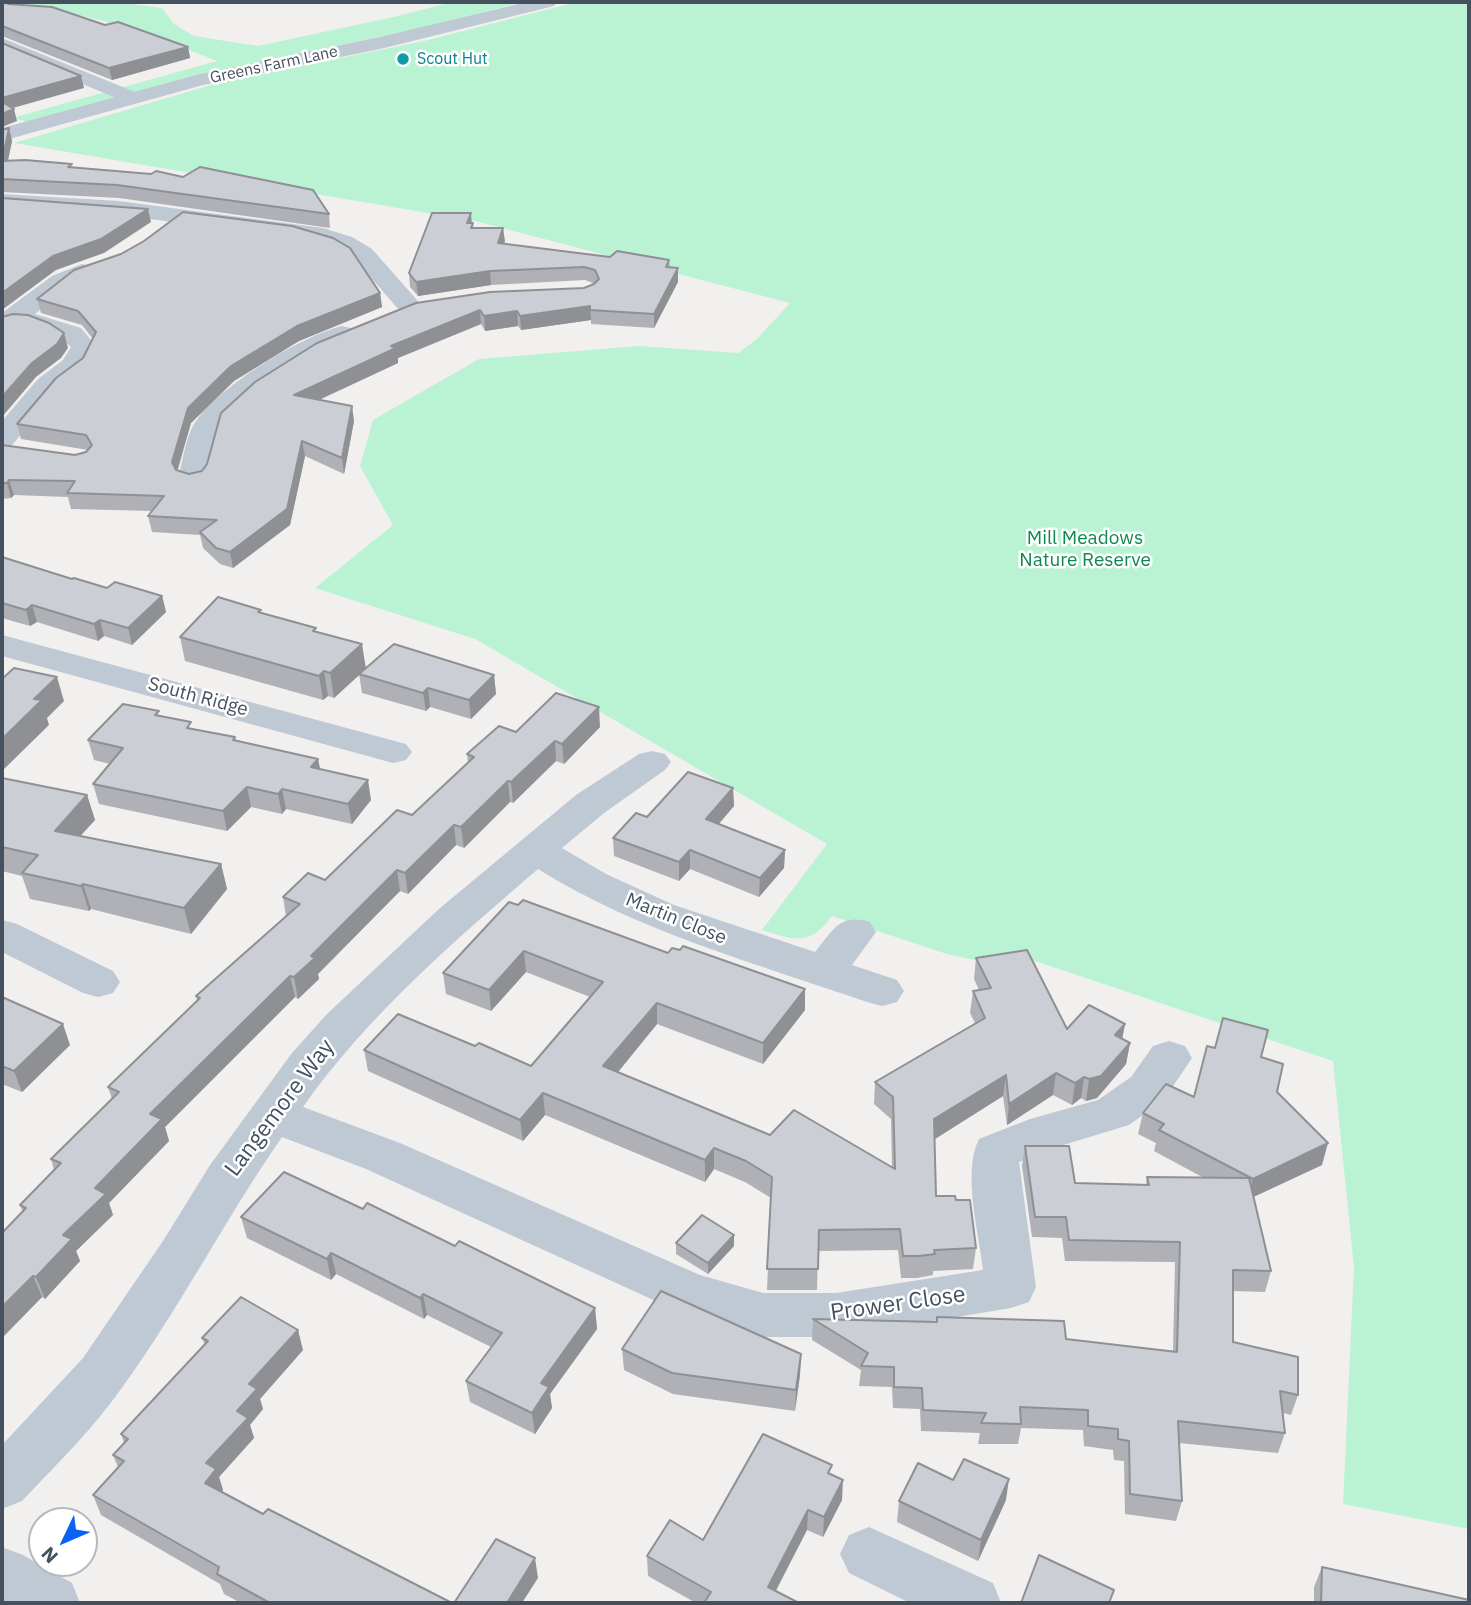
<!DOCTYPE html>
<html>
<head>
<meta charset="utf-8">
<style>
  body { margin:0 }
  #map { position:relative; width:1471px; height:1605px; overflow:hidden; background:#f2efef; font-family:"IBM Plex Sans",sans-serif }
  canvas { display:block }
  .frame { position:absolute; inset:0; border:4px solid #45515f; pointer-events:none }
  .north { position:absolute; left:28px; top:1507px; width:70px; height:70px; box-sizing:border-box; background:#fff; border:2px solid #b5b9bf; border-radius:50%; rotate:226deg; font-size:19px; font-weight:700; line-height:28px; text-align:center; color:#45515f }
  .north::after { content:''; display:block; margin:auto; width:24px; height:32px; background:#0862f4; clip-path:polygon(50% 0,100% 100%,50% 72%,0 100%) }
</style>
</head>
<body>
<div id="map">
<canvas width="1471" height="1605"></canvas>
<div class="frame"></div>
<div class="north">N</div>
</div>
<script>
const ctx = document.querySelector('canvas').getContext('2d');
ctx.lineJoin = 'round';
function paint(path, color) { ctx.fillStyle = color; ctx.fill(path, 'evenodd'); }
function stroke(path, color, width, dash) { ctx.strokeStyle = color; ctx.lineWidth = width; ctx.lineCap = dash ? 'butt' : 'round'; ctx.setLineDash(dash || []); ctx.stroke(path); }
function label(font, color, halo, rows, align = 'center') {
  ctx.font = font + ' "IBM Plex Sans",sans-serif'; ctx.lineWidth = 5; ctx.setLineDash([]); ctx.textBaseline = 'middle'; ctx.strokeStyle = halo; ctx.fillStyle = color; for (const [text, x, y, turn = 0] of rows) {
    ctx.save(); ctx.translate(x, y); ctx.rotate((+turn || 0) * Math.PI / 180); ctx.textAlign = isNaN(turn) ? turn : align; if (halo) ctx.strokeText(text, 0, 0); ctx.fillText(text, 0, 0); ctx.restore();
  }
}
paint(new Path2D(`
  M2,2H116L162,8L174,24L194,36L258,46L398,16L452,2H523L418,29L234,67L29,122L12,118L217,61C174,44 132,28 87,17C59,9 30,10 2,2Z
  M577,2H1469V1529L1343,1504L1354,1268L1333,1061L1017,955L997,965L947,954L832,916C809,947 795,940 762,930L827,844L475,639L315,588L393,525L360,466L373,420L479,359L639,346L738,353L757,339L790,303L475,221L14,143L218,83L424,41Z`), '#baf3d3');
paint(new Path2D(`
  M2,38L140,94L143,98L140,102H126L2,51Z
  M2,194L119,201L323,228L352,237L372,249L424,308L420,313L411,316L402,313C371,279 357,255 312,240L119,215L2,208Z
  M82,264L91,266L94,271C90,277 45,306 35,314L81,328L97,347L84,371L58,391L12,445L2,448V421L38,379L63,360L71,347C59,335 35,325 18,326C13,326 7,330 2,331V313L52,276Z
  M342,326L351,328L355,334L351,340L294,369L256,395L222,427L208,478L204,484L193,487L182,484L178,478C183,461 186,435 196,421C220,386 301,336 342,326Z
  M2,635L406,744L412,752L406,760L393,763L2,656Z
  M652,751L665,754L671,762L665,770L604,813L562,848L606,874L674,905L815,952C833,931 839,913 870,922L876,932L852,965L897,980L904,991L897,1002L882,1006L867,1002C755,963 639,932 538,869C454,941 367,1016 303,1107L400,1143L700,1275L763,1293H836L983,1270C979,1233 962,1172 979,1139L1030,1119L1098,1100L1131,1077L1153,1046L1169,1041L1185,1046L1192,1058L1163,1101L1129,1125L1060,1146L1019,1162L1036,1287L1029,1302L1011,1308L836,1337H763L671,1308L366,1169L282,1137C225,1219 180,1308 121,1389C92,1430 56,1465 22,1501L2,1509V1445L83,1358L163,1241L210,1165L292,1053L327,1014L440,908L576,795L639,754Z
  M2,920L17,924L113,971L120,982L113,993L98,997L83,993L2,952Z
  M869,1527L993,1583L1001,1603H910L849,1573L840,1554L849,1535Z
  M2,1547L23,1555L72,1583L80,1603H2Z`), '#bfc9d3');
paint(new Path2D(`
  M527,2H557L554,6L380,49L203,85L2,141V128L200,74L380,37Z`), '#bfc9d3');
paint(new Path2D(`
  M2,2L105,25L188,47L190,58L112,80L2,36Z
  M9,128L12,141L8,161L72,168L329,214L330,228L119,198L2,192V130Z
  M472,223L473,228H503L504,244L610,257L669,260L670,267L678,282L654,328L591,324V320L521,330L518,326L485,331L481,324L398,358V363L319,400L354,421L344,474L305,456L290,525L233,568L220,564L203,548L200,535L152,532L148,516L152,511L71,509L68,497L14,495L11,498L2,499V445L75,455L86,452L88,450L21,439L17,424L83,358L93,339L82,325L41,313L37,299L380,293L382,307L299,341L234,381L191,423L178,470L189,474L202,471L317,343L584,288L595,284L585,280L491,285L418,296L410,287L409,273Z
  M2,557L72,579L107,588L162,596L166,612L132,645L104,636L98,641L37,622L30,626L2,618Z
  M262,613L316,631L366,668L494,675L496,694L471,719L430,707L426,711L362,693L359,674L334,698L328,696L323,700L185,661L180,637Z
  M161,717L193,729L235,737L236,740L318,759L320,769L371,800L352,824L286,809L282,814L251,807L227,831L99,804L93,784L110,764L94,760L88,740Z
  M600,727L564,764L556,761L513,803L510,802L464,848L456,845L408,894L400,891L318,974L319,979L298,999L295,997L165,1127L169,1141L109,1203L113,1215L76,1251L80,1261L45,1299L42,1297L2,1338L23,1212L20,1205L54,1170L51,1159L112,1099L108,1087L197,1001L196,996L286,916L283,897L325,880L412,815L468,762L467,754L516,732Z
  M2,778L87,795L95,820L80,836L221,864L227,889L191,934L91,909L89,911L30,899L22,876L2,871Z
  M733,788L734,806L718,824L785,850L784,868L759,897L690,869L679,881L614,856L613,838L647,817Z
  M509,902L805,1010L763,1064L657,1024L618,1072L770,1135L892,1167L891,1119L874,1104L875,1082L975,1023L970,1013L973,991L979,990L974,979L976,958L1067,1029L1125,1024L1122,1039L1130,1043L1126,1064L1097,1098L1086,1101L1081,1098L1072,1105L1053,1095L1007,1125L1003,1096L934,1139L936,1196L956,1200L976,1248L973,1269L933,1271V1275L917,1278H901L898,1250L818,1251L817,1290H767L771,1198L745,1182L714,1169L705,1182L545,1115L523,1141L368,1071L364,1050L475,1046L531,1066L590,997L526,972L491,1011L446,994L443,973Z
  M2,997L70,1045L22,1092L2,1084Z
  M1215,1048L1261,1057L1277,1092L1322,1165L1253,1197L1271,1271L1265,1292L1233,1291V1342L1298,1395L1291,1415L1283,1413L1285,1433L1278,1453L1179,1443L1182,1501L1176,1521L1125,1514L1124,1461L1114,1460L1113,1450L1084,1446L1083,1430L1021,1428L1018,1444H978L980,1433L921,1431L920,1409L893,1408L892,1387L859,1386L861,1370L812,1340L813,1319L936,1322L937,1317L1066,1339L1173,1351L1175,1262L1065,1261L1062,1238L1032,1237L1022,1166L1025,1146L1075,1183L1146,1184L1147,1177L1204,1178L1154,1151L1156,1143L1138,1134L1143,1113L1194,1097Z
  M363,1209L455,1246L595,1308L597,1329L550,1394L552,1408L535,1434L470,1402L466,1381L491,1347L427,1315L424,1319L336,1274L331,1280L247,1238L241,1217Z
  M676,1243L734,1246L708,1274L676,1254Z
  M202,1338L303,1350L260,1399L263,1409L250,1425L254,1438L219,1477L223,1490L221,1492L263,1514L452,1603H241L224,1594L220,1584L101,1515L93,1495L118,1467L113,1455L124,1443L121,1434L205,1345Z
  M622,1349L801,1354L800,1375L795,1411L673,1394L624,1370Z
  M832,1475L842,1500L823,1537L807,1530L776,1591L799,1603H696L648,1576L647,1556L703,1540Z
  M953,1480L1006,1500L978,1561L897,1522L899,1501Z
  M1322,1567L1469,1603H1314V1587Z`), '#afb1b6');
paint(new Path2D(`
  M188,47L190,58L112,80L109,68Z
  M81,76L84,88L2,111V98Z
  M14,109L17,121L2,127V114Z
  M9,128L12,141L5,174L2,161Z
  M148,209L151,222L104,253L56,270L2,310V293L53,256Z
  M471,213L472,226L473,223L474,237L467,223Z
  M503,228L505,241L500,257L498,243Z
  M678,268V282L654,328V314Z
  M490,271L491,285L418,296L416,282Z
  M380,293L382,307L299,341L234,381L191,423L175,477L172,462L188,408L231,366L297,326Z
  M590,306L591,320L521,330L520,316Z
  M480,310L481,324L398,358V363L297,410L294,395L391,346Z
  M517,311L518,326L485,331L484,316Z
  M64,333L68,348L61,358L36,377L2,417V397L32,363Z
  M352,406L354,421L344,474L342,458Z
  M302,441L305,456L290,525L233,568L230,552Z
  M9,480L14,495L11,498L7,483Z
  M162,596L166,612L132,645L128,628Z
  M32,605L37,622L30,626L26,610Z
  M100,620L104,636L98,641L94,624Z
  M362,644L366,669L334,698L330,673Z
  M324,671L328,696L323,700L319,676Z
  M494,675L496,694L471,719L469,700Z
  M57,677L64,701L47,718L49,725L2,771V739L34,699Z
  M428,688L430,707L426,711L423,693Z
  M599,707L600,727L564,764L562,744Z
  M555,741L556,761L513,803L511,782Z
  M318,759L322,779L311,767Z
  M368,780L371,800L352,824L348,804Z
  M508,781L510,802L464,848L461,827Z
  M247,787L251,807L227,831L223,811Z
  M733,788L734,806L707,838L706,819Z
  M282,789L286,809L282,814L278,794Z
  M87,795L95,820L62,856L55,831Z
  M454,825L456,845L408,894L405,873Z
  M690,850V869L679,881V862Z
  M785,850L784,868L759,897L760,878Z
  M221,864L227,889L191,934L184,908Z
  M397,870L400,891L318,974L319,979L298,999L294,977L311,956Z
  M83,884L91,909L89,911L81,886Z
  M524,951L526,972L491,1011L489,990Z
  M290,976L295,997L165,1127L169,1141L109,1203L113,1215L76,1251L80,1261L45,1299L36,1277L95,1188L150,1114Z
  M805,989V1010L763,1064V1043Z
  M657,1003V1024L605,1088L603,1066Z
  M63,1024L70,1045L22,1092L14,1071Z
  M1125,1024L1121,1045L1115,1035Z
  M1130,1043L1126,1064L1097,1098L1086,1101L1089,1079Z
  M1056,1073L1053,1095L1007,1125L1009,1104Z
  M1006,1075L1003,1096L932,1141L934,1119Z
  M1084,1077L1081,1098L1072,1105L1075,1083Z
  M543,1093L545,1115L523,1141L520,1120Z
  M1328,1143L1322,1165L1247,1200L1253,1179Z
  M714,1148V1169L705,1182V1160Z
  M734,1235V1246L708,1274V1263Z
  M331,1253L336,1274L331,1280L327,1259Z
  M33,1276L42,1297L2,1338V1307Z
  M423,1294L427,1315L424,1319L420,1298Z
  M595,1308L597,1329L550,1394L552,1408L535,1434L532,1413L541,1383Z
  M298,1330L303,1350L260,1399L263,1409L250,1425L254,1438L219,1477L223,1490L211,1503L205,1483L206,1463L237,1411L249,1384Z
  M801,1354L800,1375L795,1411L796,1390Z
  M1009,1479L1006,1500L978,1561L981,1540Z
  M843,1480L842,1500L823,1537L824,1517Z
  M808,1510L807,1530L769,1603L768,1587Z
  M535,1558L538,1578L522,1603H507Z`), '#8e9094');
const building = new Path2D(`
  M2,2H12L8,4L52,7L105,25L118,22L188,47L109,68L2,26Z
  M2,43L81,76L2,98Z
  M2,102L14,109L2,114Z
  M9,128L2,161L25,160L72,164L68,167L151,174L156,171L183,177L200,167L313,190L329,214L117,185L2,179V130Z
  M2,198L148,209L101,239L53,256L2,293Z
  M183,212L292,226L333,238L350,248L380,293L297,326L231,366L188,408L172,462L176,470L189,474L202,471L207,464L221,413L255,382L317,343L416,303L490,292L584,288L594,284L599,279L595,270L584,267L490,271L416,282L409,273L432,213H471L467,223H473L471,228H503L498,243L610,257L617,251L669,260L666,267L678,268L654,314L590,310V306L520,316L517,311L484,316L480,310L391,346L396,348L294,395L352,406L342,458L302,441L287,509L230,552L216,548L200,532L217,520L148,516L164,496L67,493L75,481L9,480L7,483H2V445L75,455L86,452L92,445L86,435L17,424L56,378L83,358L96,332L78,311L37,299L74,270L121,254L144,241Z
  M13,314L28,315L49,323L64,333L57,344L32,363L2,397V317Z
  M2,557L72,579L74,578L107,588L115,582L162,596L128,628L100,620L94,624L32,605L26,610L2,603Z
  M218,597L261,610L258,612L316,628L313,631L362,644L330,673L324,671L319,676L180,637Z
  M394,644L494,675L469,700L428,688L423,693L359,674Z
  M14,668L57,677L34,699L42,700L2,739V679Z
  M556,693L599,707L562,744L555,741L511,782L508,781L461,827L454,825L405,873L397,870L311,956L315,958L294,977L290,976L150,1114L162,1119L95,1188L106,1194L63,1235L72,1239L36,1277L33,1276L2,1307V1233L26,1208L20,1205L61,1163L51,1159L119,1092L108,1087L200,998L196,996L300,904L283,897L308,873L325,880L397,810L412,815L474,757L467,754L499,726L516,732Z
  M123,704L159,711L155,715L191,722L187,728L235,737L233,740L318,759L311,767L368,780L348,804L282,789L278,794L247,787L223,811L93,784L123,748L88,740Z
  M688,772L733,788L706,819L785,850L760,878L690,850L679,862L613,838L636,813L647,817Z
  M2,778L87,795L55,831L221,864L184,908L83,884L81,886L22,873L38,855L2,847Z
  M523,900L668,953L672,948L680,950L683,946L805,989L763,1043L657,1003L603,1066L770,1135L794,1110L895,1169L893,1097L875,1082L985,1018L973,991L991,988L976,958L1027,950L1067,1029L1089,1005L1125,1024L1115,1035L1130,1043L1101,1076L1089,1079L1084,1077L1075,1083L1056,1073L1009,1104L1006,1075L934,1119L936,1196H955L956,1200H970L976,1248L934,1250L935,1254L919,1256H903L900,1229L819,1230L818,1269H767L772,1177L746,1161L714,1148L705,1160L543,1093L520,1120L364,1050L398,1014L475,1046L479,1043L531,1066L603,982L524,951L489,990L443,973L509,902L518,905Z
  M2,997L63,1024L14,1071L2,1066Z
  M1223,1018L1268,1030L1261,1057L1283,1064L1277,1092L1328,1143L1253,1179L1159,1130L1164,1124L1143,1113L1166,1084L1194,1097L1207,1046L1215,1048Z
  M1025,1146H1069L1075,1183L1149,1185L1147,1177L1249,1178L1271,1271L1233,1270V1342L1298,1357V1395L1280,1391L1285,1433L1178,1421L1182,1501L1130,1494L1129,1441L1118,1439V1429L1088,1426V1410L1020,1407L1021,1424L981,1423L986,1413L923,1410L922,1388L894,1387V1367L861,1366L868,1353L813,1319L937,1322V1317L1064,1321L1066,1339L1177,1352L1180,1242L1069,1240L1066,1217H1035Z
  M284,1172L363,1209L367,1203L455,1246L459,1241L595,1308L541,1383L549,1387L532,1413L466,1381L502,1333L423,1294L420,1298L331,1253L327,1259L241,1217Z
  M702,1215L734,1235L708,1263L676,1243Z
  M661,1291L801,1354L796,1390L672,1373L622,1349Z
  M241,1297L298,1330L249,1384L257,1389L237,1411L248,1418L206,1463L216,1469L205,1483L263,1514L268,1509L452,1603H270L217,1574L219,1567L93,1495L124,1461L113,1455L128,1439L121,1434L208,1341L202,1338Z
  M763,1434L832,1465L828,1473L843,1480L824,1517L808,1510L768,1587L799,1603H704L711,1592L647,1556L670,1520L703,1540Z
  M964,1459L1009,1479L981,1540L899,1501L918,1463L953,1480Z
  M496,1539L535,1558L507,1603H454Z
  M1039,1555L1114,1590L1109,1603H1021Z
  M1322,1567L1469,1600V1603H1321Z`);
paint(building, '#cbced4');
stroke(building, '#8e9094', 2);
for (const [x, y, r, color] of [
  [403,59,7,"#0f9aa8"]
]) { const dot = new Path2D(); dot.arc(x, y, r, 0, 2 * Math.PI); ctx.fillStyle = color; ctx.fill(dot); stroke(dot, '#fff', 2.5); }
label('16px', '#0d838f', '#fff', [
  ["Scout Hut",417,59]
], 'left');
label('16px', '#45515f', '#fff', [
  ["Greens Farm Lane",274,65,-12]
]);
label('19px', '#0e8852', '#fff', [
  ["Mill Meadows",1085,539],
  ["Nature Reserve",1085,561]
]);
label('19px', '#45515f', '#fff', [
  ["South Ridge",198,697,15],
  ["Martin Close",676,919,22]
]);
label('23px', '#45515f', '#fff', [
  ["Langemore Way",280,1108,-53],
  ["Prower Close",898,1304,-8]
]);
</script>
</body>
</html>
